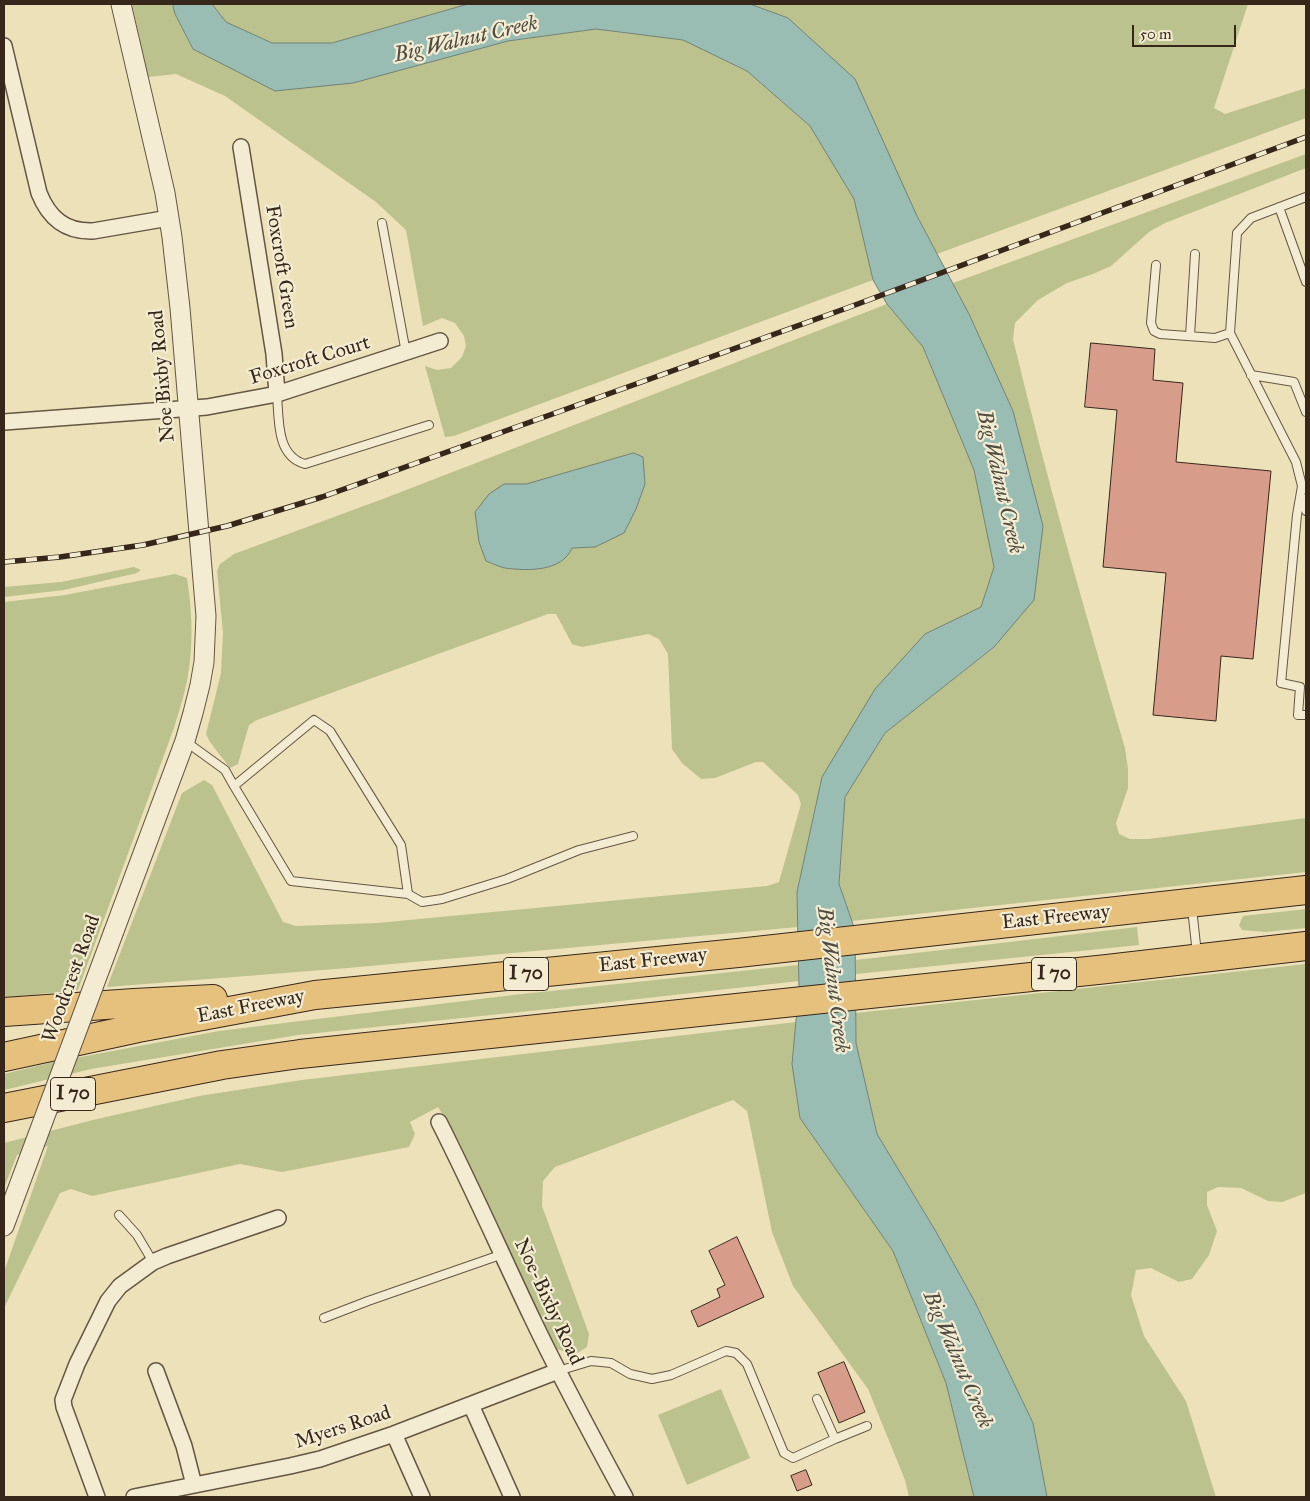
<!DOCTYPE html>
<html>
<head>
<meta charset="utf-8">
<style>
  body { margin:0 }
  #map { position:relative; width:1310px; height:1501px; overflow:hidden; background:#ede1ba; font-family:"IM FELL Great Primer",serif }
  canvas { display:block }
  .frame { position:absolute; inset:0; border:5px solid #37271b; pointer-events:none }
  .scale { position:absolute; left:1132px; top:25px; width:104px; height:22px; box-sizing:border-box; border:2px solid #37271b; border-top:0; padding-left:6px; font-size:15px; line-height:18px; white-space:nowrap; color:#37271b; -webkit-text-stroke:4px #f3ecd2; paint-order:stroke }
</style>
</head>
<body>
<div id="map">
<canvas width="1310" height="1501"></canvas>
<div class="frame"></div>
<div class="scale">50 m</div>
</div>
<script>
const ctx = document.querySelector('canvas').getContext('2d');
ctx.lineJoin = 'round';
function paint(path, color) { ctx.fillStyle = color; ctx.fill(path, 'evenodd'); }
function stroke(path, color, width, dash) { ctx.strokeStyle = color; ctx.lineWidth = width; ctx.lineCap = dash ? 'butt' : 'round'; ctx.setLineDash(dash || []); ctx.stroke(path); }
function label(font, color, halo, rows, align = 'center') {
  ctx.font = font + ' "IM FELL Great Primer",serif'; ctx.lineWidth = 4.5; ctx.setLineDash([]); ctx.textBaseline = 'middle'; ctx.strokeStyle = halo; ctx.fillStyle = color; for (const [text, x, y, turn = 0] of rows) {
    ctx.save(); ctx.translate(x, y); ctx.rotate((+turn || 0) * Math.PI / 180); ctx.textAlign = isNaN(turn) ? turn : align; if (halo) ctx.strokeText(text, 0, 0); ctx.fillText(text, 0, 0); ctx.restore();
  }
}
paint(new Path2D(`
  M132,4H173L175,14L193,49L508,41L596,29L683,40L747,71L810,126L854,199L873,280L454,436L445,437L425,366L437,370L451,368L462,357L466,346L464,336L455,323L442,318L423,326L406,230L376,202L225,96L176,74L148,77Z
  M212,4H468L332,43H272L226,22Z
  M750,4H1248L1214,108L1225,114L1306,88V118L937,254L917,216L788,18Z
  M1306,154V168L1165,223L1149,232L1111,266L1093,274L1067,283L1038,300L1015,323L1013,339C1046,477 1085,612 1125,748L1128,769V788L1116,823L1119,834L1130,839H1149L1306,818V872L852,921L839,884L845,797L885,733L994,647L1013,411L969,314L953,283Z
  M887,304L923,347L974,470L994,567L981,607L925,634L822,777L797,892L798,927L348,968L107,987L182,793L204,780L212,785L283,922L296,926L377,923L767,886L779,882L801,804L798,795L763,762H756L715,778L701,779L682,763L672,749L668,654L659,639L648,634L582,647L572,644L556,614H548L257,720L249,725L238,764L230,768L210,742L206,734L221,673L223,633L217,571L220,564L234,554L388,497ZM504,484H526L595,547L572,548C567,561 553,564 541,569Z
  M134,567L141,570L137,573L64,590L4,597V587L61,582Z
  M175,574L187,578C193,616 194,656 184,694C181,706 177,717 174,728L78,990L4,998V602L65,595Z
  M1306,909V928L1266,932L1242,930L1239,925L1243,916Z
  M1137,927L1139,945L856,974V960Z
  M1306,964V1193L1282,1202L1268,1201L1241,1188L1218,1187L1207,1192V1205L1217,1231L1209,1255L1192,1279L1179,1282L1151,1268L1136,1270L1131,1295L1144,1336L1186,1401L1216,1497H1047L1033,1423L975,1302L935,1230L877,1134L856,1043V1013Z
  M798,965L799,981L549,1009L298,1035L91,1069L4,1090V1074L49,1063L219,1031L513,995Z
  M796,1022L792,1064L800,1118L893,1251L946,1383L974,1497H909L905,1480L868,1389L793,1286L772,1232L747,1111L733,1100L555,1167L543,1181L542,1206L589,1334L587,1347L574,1355L557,1349L527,1297L460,1144L438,1107L410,1122L415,1134L409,1147L282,1172L240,1164L92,1196L71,1189L60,1193L4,1308V1272L48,1146L17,1155L4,1188V1143L97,1119L199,1096L302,1080Z
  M721,1389L750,1458L687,1485L658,1415Z`), '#bcc28d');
const water = new Path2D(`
  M173,4H212L226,22L272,43H332L468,4H750L788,18L855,79L917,216L969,314L1013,411L1043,526L1034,600L994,647L885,733L845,797L839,884L855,930L856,1043L877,1134L935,1230L975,1302L1033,1423L1047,1497H974L946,1383L893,1251L800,1118L792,1064L799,988L797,892L822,777L875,689L925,634L981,607L994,567L974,470L923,347L887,304L873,280L854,199L810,126L747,71L683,40L596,29L508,41L353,83L275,91L193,49L175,14Z
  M634,453L643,457L645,484L636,509L624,533L595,547L572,548C562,572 527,571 505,568C499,567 492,563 486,561L479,542L475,512L489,494L504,484H526Z`);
paint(water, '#99bdb3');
stroke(water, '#728176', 1);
const building = new Path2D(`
  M1091,343L1155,349L1153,380L1183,383L1176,462L1271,471L1253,659L1221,656L1216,721L1153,715L1166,573L1103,567L1117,410L1085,407Z
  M737,1237L764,1297L698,1327L691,1311L720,1297L717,1289L725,1285L709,1251Z
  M844,1362L865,1412L839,1423L818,1373Z
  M806,1470L812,1485L797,1491L791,1476Z`);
paint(building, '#d79d8a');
stroke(building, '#37271b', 1);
const service = new Path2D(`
  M1306,197L1251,218L1237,233L1230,333L1296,462L1302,486L1297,515L1281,683L1300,687L1298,715H1306
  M1279,207L1306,282
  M382,223L406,353
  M1156,265L1151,323L1154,331L1160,334L1215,338L1230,333
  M1190,336L1195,254
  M1251,375L1294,382L1306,412
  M277,394C279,419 276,456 305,464L429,425
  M1301,496L1306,511
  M185,741L225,770L234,786L291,881L408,894L401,845L330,731L314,720L234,786
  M408,894L422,902L442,899L507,879L579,850L633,836
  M1192,908L1197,954
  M119,1215L137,1235L153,1262
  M324,1318L368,1301L503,1254
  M558,1371L591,1361L611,1363L630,1374L652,1379L671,1375L726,1351L736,1353L747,1364L784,1453L793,1458L835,1439L817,1399
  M835,1439L867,1426`);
const minor = new Path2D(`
  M4,46L39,193C49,218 65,232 93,231L169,218
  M241,147L274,354L277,394
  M4,422L207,407L277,394L440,341
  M439,1122C472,1187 501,1253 532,1318C561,1379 593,1438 625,1497
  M156,1371L184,1446L194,1485
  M471,1405L512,1497
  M394,1434L422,1497
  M97,1497L64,1407L63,1400L77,1364L108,1301L120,1286L153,1262L167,1256L278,1218
  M134,1497L290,1466L320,1459L394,1434L558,1371`);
const tertiary = new Path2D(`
  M114,931L185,741L193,713L200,685L204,662L206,616L180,308L172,237L165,193L121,4
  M4,1226L14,1199`);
const motorway = new Path2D(`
  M4,1012L134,1003L213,999
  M4,1057L138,1028L315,995L738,953L1306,890
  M4,1108L222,1065L300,1054L1107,969L1306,946`);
stroke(service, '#645643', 10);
stroke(minor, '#645643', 18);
stroke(tertiary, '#645643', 21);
stroke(motorway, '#37271b', 30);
stroke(service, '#f3ecd2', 8);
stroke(minor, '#f3ecd2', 15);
stroke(tertiary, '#f3ecd2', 19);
stroke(motorway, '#e6c07d', 28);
const rail = new Path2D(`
  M4,562L60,557L143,545L227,526L322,497L847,308L1306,137`);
stroke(rail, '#37271b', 5.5);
stroke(rail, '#f3ecd2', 4, [11]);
const tertiaryBridge = new Path2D(`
  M14,1199L114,931`);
stroke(tertiaryBridge, '#645643', 21, []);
stroke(tertiaryBridge, '#f3ecd2', 19);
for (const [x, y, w] of [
  [526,974,45],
  [1054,974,45],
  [73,1094,45]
]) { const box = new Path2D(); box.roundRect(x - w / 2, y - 16.5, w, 33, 4); ctx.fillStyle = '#f3ecd2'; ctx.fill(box); stroke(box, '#37271b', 1); }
label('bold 19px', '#37271b', null, [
  ["I 70",526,974],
  ["I 70",1054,974],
  ["I 70",73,1094]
]);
label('20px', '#37271b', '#f3ecd2', [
  ["Foxcroft Green",281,267,81],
  ["Foxcroft Court",310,361,-17],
  ["Noe Bixby Road",163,376,-95],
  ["East Freeway",1056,918,-6],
  ["East Freeway",653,961,-6],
  ["Woodcrest Road",72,979,-70],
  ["East Freeway",251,1007,-11],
  ["Noe-Bixby Road",548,1302,65],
  ["Myers Road",343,1428,-18]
]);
label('italic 21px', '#504c41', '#f3ecd2', [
  ["Big Walnut Creek",466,40,-13],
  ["Big Walnut Creek",999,482,77],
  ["Big Walnut Creek",832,980,83],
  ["Big Walnut Creek",957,1360,67]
]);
</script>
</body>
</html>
